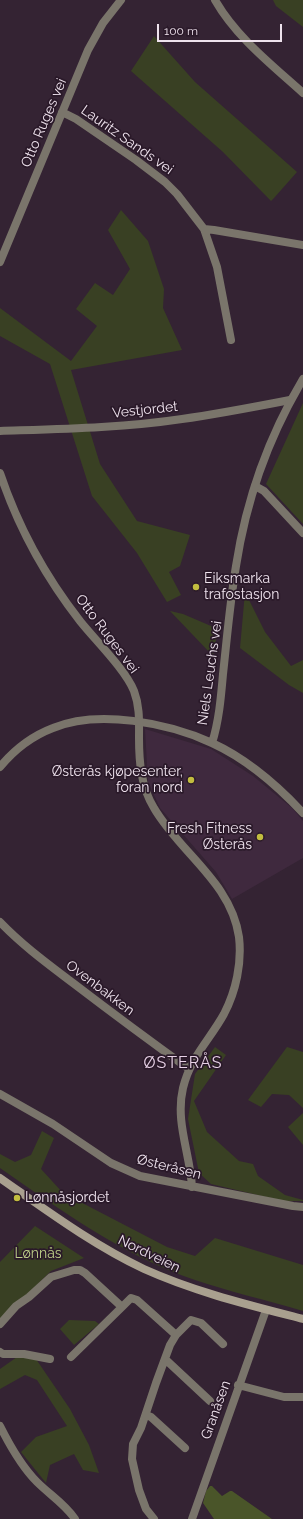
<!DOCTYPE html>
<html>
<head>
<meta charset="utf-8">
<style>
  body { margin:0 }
  #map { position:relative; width:303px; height:1519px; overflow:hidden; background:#342333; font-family:Raleway,sans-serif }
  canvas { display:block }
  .scale { position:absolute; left:157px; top:24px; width:125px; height:18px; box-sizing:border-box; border:2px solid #efe3ee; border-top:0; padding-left:5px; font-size:12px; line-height:14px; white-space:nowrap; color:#efe3ee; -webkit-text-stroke:3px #2a1929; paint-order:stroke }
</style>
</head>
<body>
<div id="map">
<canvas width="303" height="1519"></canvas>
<div class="scale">100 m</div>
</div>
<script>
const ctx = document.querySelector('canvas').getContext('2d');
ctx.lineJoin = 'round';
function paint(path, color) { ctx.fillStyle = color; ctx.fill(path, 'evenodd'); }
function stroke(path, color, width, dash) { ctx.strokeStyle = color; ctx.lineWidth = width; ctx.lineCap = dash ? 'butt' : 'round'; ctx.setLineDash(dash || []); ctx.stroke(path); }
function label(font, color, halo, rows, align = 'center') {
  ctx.font = font + ' Raleway,sans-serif'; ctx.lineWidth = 3.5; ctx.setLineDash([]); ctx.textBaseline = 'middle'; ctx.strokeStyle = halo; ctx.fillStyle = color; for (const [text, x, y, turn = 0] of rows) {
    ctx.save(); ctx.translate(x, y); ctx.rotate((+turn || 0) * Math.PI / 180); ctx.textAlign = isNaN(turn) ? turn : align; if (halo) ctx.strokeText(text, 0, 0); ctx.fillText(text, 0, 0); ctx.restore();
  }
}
paint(new Path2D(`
  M145,729L211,749L253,776L292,808L303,821V858L232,899L216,872L160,808L148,782Z`), '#3f293e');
paint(new Path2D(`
  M273,0H303V27L276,6Z
  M154,36L195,82L297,172L274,198L271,201L223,152L131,71Z
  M121,210L148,241L164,289L163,308L182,350L71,370L100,464L137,521L190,535L180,566L169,572L181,595L167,602L137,553L92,496L50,364L0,336V308L71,361L97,326L76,309L95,283L113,295L130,269L108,230Z
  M303,403V524L266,484Z
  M245,592L265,632L291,666L303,660V693L289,685L240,648Z
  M170,611L183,614L218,629L213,656Z
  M215,1047L226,1055L194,1101L207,1132L239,1161L253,1164L258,1176L285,1195L303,1200V1201H283L211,1184L199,1173L188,1119L195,1074Z
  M287,1047L303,1052V1108L289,1095L272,1094L261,1107L248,1100Z
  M303,1113V1145L288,1127Z
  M42,1131L54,1138L41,1169L63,1193L167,1247L195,1256L215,1238L303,1265V1311C267,1300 230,1292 195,1280C123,1256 61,1210 0,1168V1154L15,1162L31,1155Z
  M35,1226L84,1258L51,1271L0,1321V1262Z
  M69,1320L95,1321L99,1324L74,1345L60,1329Z
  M17,1357L36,1359L70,1409L89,1445L99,1473L83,1470L74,1454L50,1465L46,1483L21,1452L36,1437L67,1426L37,1380L25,1375L0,1389V1369Z`), '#394023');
paint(new Path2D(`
  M210,1486H212L222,1496L230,1491H232L272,1519H214L203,1503L206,1491Z`), '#4a5529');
stroke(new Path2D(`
  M215,0C236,37 272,65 303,93
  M62,112L76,119L136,160L165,182L177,194L204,229L214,230L303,245
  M204,229L217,267L231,340
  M0,262L88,50L103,23L121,0
  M0,431C61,429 122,428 182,419C218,414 254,407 290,400
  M0,473C18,527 45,576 80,621C95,640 125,669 134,691C140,707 139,722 139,738C139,762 141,787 154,808C180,853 231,882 239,937C242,963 236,991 224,1014C209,1041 191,1056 183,1088C175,1122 190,1153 192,1187
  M255,486L264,491L303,533
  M0,922C22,945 48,964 73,983C111,1012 150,1041 189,1069
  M0,1094L53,1124L111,1163L140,1176L293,1206L303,1207
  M0,1324L16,1306L29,1297L51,1277L74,1270H80L85,1273L122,1307L131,1298L137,1300L176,1335
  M0,1352L3,1354H24L50,1359
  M71,1357L122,1307
  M165,1359L210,1401
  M146,1415L151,1417L185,1448
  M0,1426C10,1446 21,1466 37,1482C50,1495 65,1504 75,1519
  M154,1519L146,1509L139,1490L132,1459L133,1444L141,1428L156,1383L170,1345L176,1335L191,1320L201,1323L223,1344`), '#7a756b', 8);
stroke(new Path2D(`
  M212,743C219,721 221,697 223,674C227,638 230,602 236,566C246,501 269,436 303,379
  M0,767C14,750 32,736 53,728C98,709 169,723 212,743C247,759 277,785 303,813
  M238,1385L284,1397H303
  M192,1519L266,1310`), '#7a756b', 8);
stroke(new Path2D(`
  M0,1178C46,1210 93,1245 144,1269C195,1292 249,1305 303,1319`), '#a9a08f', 8);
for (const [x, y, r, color] of [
  [196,587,4,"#c2bd3f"],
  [191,780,4,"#c2bd3f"],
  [260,837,4,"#c2bd3f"],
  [17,1198,4,"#c2bd3f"]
]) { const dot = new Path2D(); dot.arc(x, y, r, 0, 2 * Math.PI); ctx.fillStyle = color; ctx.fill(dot); stroke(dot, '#2a1929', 1.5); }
label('14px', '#efe3ee', '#2a1929', [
  ["Otto Ruges vei",44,123,-67],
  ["Lauritz Sands vei",127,140,35],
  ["Vestjordet",145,410,-6],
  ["Otto Ruges vei",107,634,53],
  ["Niels Leuchs vei",210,673,-82],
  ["Ovenbakken",100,988,37],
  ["Østeråsen",169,1167,14],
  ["Nordveien",149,1254,26],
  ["Granåsen",216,1410,-70]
]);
label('14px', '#efe3ee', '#2a1929', [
  ["Eiksmarka",204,579],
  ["trafostasjon",204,595],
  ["Østerås kjøpesenter,",183,772,"right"],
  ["foran nord",183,788,"right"],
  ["Fresh Fitness",252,829,"right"],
  ["Østerås",252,845,"right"],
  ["Lønnåsjordet",25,1198]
], 'left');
label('14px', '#bdcf87', '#2a1929', [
  ["Lønnås",38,1254]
]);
ctx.letterSpacing = '1px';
label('16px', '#e7d1e6', '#2a1929', [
  ["ØSTERÅS",183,1063]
]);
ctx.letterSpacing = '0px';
</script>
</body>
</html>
